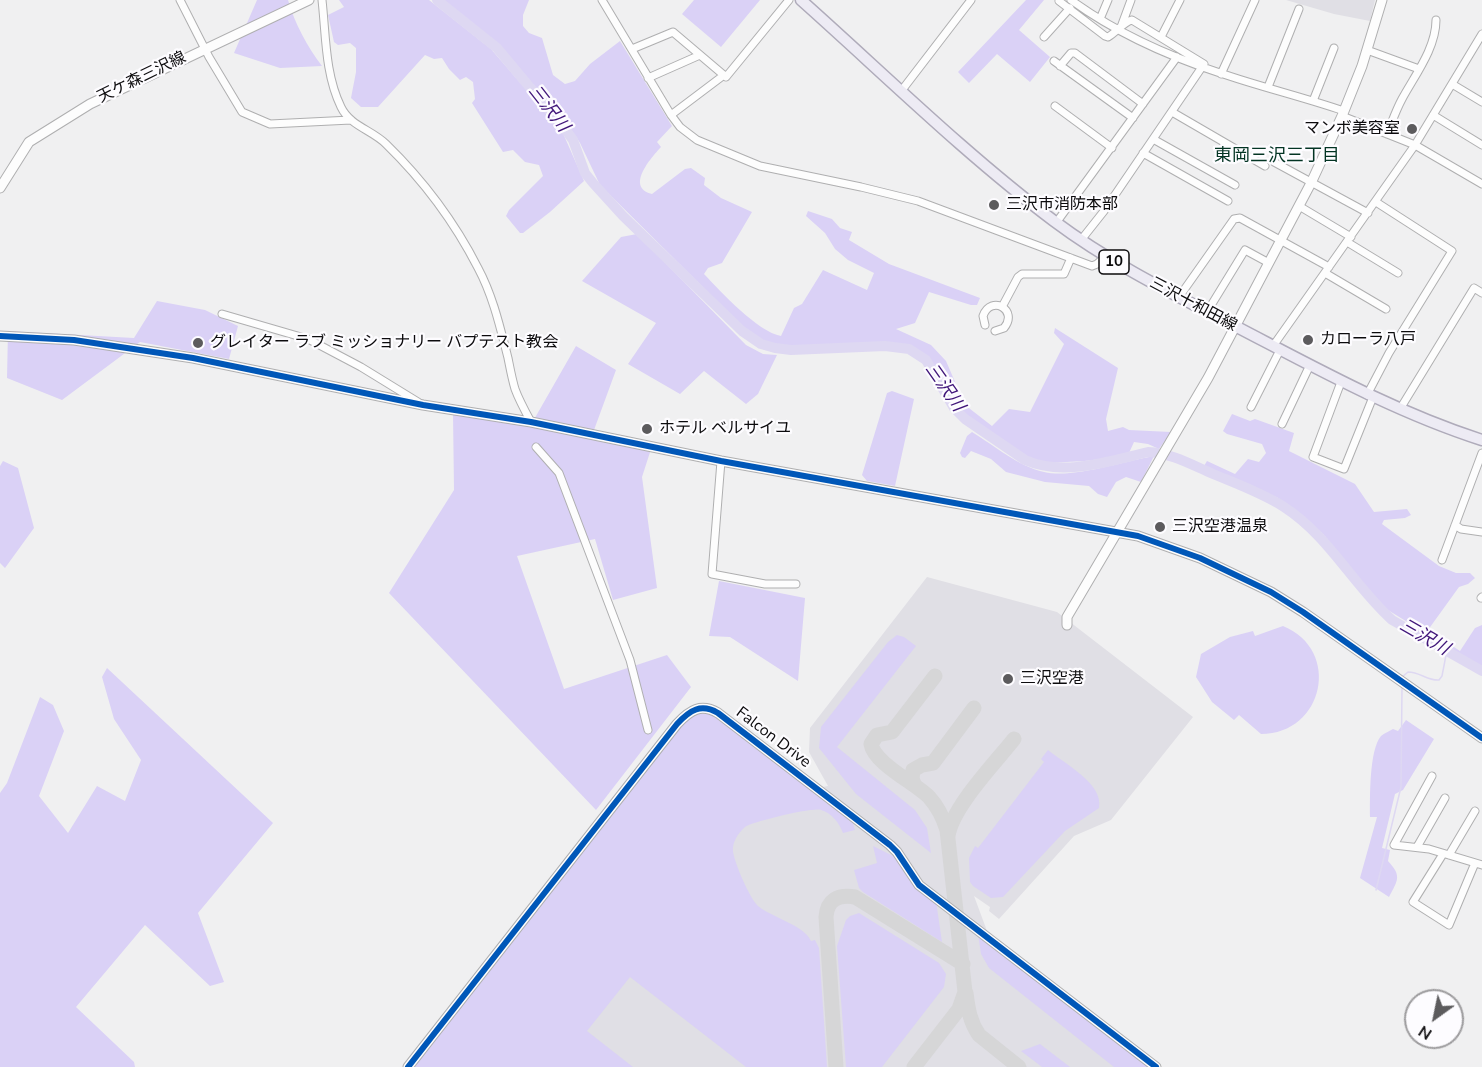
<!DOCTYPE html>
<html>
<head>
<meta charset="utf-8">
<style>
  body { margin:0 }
  #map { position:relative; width:1482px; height:1067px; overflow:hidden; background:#f0f0f1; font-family:"Nunito Sans",sans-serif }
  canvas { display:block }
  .north { position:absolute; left:1404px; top:989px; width:60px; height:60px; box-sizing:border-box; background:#fdfcff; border:2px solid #9d9c9e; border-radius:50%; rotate:213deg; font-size:16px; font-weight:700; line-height:24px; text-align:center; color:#0c0b0d }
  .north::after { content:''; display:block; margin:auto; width:21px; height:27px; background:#5c5b5d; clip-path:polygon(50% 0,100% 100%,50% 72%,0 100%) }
</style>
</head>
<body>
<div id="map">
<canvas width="1482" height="1067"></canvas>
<div class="north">N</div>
</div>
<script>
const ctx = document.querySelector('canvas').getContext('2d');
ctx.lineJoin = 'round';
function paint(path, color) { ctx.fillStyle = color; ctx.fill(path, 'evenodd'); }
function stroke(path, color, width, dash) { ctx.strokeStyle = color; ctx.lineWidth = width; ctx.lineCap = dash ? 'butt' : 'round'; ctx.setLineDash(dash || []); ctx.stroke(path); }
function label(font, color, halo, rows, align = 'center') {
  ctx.font = font + ' "Nunito Sans","Noto Sans JP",sans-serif'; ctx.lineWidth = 4.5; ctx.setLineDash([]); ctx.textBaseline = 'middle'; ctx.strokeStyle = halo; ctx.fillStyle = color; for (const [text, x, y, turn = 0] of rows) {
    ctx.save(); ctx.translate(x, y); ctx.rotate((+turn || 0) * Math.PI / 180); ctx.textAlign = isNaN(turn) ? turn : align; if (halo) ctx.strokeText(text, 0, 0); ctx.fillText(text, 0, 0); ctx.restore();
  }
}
paint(new Path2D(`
  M1286,0H1375L1370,21L1334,14Z
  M927,577L1057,612L1193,717L1111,820L1074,836L999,919L989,911L990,907L974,896L996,955L1137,1067H435L625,823L828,786L809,752L810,728Z`), '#e0dfe5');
paint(new Path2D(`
  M257,0H288C295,24 307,46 322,66L280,68L234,53Z
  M339,0H429L491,49L562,131L584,181L550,212L523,233H520L506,216L509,210L543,176L539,165L525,162L513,150L503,152L472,103L475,99L473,82L466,77L460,80L449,69L442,58L434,59L425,55L378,107H361L351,98L356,72V48L350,43L338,45L334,42L328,15L344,7Z
  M442,0H529L523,15V26L529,33L542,38L553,75L565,84L575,81L590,64L620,41L672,126L657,142L661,147C651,158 625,187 652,194L685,169L691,168L705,178L704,185L721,198L752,212L722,263L708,268L704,274C721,292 758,332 781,336L794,308L802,304L823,270L867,290L874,273L848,260L835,249L825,233L806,216L808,211L832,219L840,228L852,232L849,240L889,264L980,298L977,305H971L929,292L915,323L896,329L931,345L946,361L965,405L992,426L1009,409L1030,412L1064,344L1054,333L1055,328L1118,368L1106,419L1108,431L1123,427L1129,430L1171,432L1159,449L1148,444L1134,442L1129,453L1115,457L1085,461L1047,463L1028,457L961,412L933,365L922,353L911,346L882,342L792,348L764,341L747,331L600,185L580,143L565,120L499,46Z
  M694,0H760L721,47L682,14Z
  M1026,0H1044L1019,30L1050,57L1030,82L997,54L969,83L958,72Z
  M637,234L746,345L763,354L777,355L758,394L746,404L704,371L680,394L628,364L656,323L582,281L621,237Z
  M157,301L205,310L238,326L229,359L140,342L62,400L7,378L8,331L134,338Z
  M576,346L616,370L594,430L653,443L642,477L657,588L613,600L595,539L517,556L564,689L667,655L691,687L596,810L389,593L454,490L453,414L532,423Z
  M892,391L914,399L895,486L867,481L862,475L887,393Z
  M1232,414L1250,421L1255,419L1294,433L1289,451L1355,484L1374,512L1407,509L1411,515L1405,518L1384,520L1382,524L1439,566L1456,573H1470L1475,578L1468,584L1459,587L1428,630L1460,651L1475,628L1482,625V668L1383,607L1323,534L1278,498L1204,466L1207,461L1235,474L1248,459L1259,462L1266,453L1262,444L1227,434L1223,431Z
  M972,432C995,446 1018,466 1044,472C1072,479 1124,461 1154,456L1141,482L1126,477L1116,482L1107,497L1098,494L1089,486L1045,482L1006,472L991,459L971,451L965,458L962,457L960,453L967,436Z
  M3,461L18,468L34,528L5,568L0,563V466Z
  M719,581L805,598L798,681L730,637L709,636Z
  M1283,626C1342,650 1324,734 1261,734L1239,715L1234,720L1212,702L1196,677L1201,654L1230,637L1253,631L1255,636Z
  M897,635L904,637L916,646L837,747L915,810L927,828L931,853L856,794L819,748L821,727L888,642Z
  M107,668L273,823L198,913L224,982L210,986L145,925L76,1007L134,1062L135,1067H0V793L7,783L40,697L53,705L64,731L39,796L68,833L97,786L125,801L141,760L114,719L102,677Z
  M698,713L710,714L774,759L853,823L855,830L843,833C839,823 832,813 821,810C813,807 752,822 745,827C738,833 732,843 733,851C734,862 750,899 758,906C771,917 804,925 811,941L815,940L819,948L827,1067H746L630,977L587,1031L633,1067H413L602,824L685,722Z
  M1406,720L1434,739L1403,790L1395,794L1382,848L1390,850L1388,861C1402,876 1398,880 1389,897L1360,878L1377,817H1370C1370,799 1369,750 1381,736C1384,733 1390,731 1393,729L1398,731Z
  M1048,750C1065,764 1104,784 1099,808L1065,831L1003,897L991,898L973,886L970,882L969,858L975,846L978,848L1044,762L1041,759Z
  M873,846L895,857L911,882L936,901L942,942L863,892L859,888L854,870L877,863Z
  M859,913L939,963L946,974L944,987L882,1067H846L837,946L846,920L850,916Z
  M978,934L1150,1067H1114L989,968L981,954Z
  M1040,1044L1070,1067H1042L1021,1051Z`), '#dad1f6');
stroke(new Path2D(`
  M1402,677L1408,672C1420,672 1428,681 1439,680L1442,676L1447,650
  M1376,890L1401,787L1402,687`), '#ded8f2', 1.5);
stroke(new Path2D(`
  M437,0L497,48L568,133L573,140L585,173L593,183L623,216L742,331L761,344L775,348L791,350L885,346L909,349L926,360L954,408L965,419L1025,460C1064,477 1109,461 1148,452C1171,453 1192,465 1213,474C1237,484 1262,493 1284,507C1329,536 1353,585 1392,620L1482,671`), '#ded8f2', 10);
stroke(new Path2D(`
  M915,786L912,779L913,770L922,765L933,763L974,708
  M948,836C952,807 996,762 1014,739
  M966,993C968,1009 970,1022 979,1035L1019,1067
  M836,1067L826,917C827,900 838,894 855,897L963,964
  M914,1067L959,1009L965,992L947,830C943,817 938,807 929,797C915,783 874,763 871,744L877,735L892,732L935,676`), '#d6d6d7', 15);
const street = new Path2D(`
  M180,0L209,57L242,112L270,124L351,120
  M322,0C326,36 325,74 341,107C350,126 372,130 386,144C422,179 455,223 478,268C493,296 500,327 508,358C510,368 512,379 515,389C519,400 525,411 531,422
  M602,0L671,115L680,127L697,140L760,166L861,187L918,201L1092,266L1097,264L1105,257
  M1071,0C1115,32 1168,56 1220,73C1261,87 1303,97 1344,111
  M1059,1L1105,36L1108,37C1117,32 1123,22 1132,20L1204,64
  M1100,19L1108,0
  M1121,27L1131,0
  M1044,37L1070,8
  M1161,37L1180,0
  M632,49L673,32L726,77L789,0
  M1367,50L1419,69
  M1054,61L1133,118
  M1060,66L1071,53H1075L1143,104
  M1221,74L1255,0
  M648,78L700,55
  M1452,84L1482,102
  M1268,87L1299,9
  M902,90L971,0
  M1313,101L1334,48
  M1055,106L1112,148
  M1172,112L1265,166
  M671,115L724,75
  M1433,115L1482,145
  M1342,116L1415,145L1482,184
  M1387,134C1392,122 1396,110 1402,99C1415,75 1436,48 1436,20
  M1153,139L1235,185
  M1143,153L1228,201
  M1274,162L1368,213
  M1299,206L1351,237
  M1056,223L1177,57
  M1081,240L1104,211L1202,67
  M1347,242L1398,273
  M1325,273L1386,309
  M1179,297L1234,219L1240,218L1329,267
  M1002,307L1018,277L1022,274H1064L1071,258
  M1207,312L1245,250L1269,263
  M222,314L308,339L361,367L418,402
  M985,325L983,316C991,294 1019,310 1004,328L995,331
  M1273,346L1415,145L1482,34
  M1341,382L1313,457L1344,469L1373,397
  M1367,395L1389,353L1452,251L1376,202
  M1251,407L1280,350
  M1400,409L1474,288L1482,293
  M1282,424L1310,365
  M536,447L559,473L630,660L648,730
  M721,461L712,574L765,584H796
  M1455,525L1461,529L1482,532
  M1442,560L1482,453
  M1481,598L1482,597
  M1432,776L1394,845L1429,849L1482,865
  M1417,847L1445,798
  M1443,854L1413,902L1449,925L1475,863
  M1449,855L1475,811`);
const secondary = new Path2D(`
  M0,188L29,142L90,104L309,0
  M0,336L74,340L193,358L423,405L531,422L721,461L1138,536L1200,558L1271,592L1303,612L1482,738
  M1067,625V617L1208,378L1311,183L1342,116L1362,66L1382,0
  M408,1067L677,724C690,710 701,703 718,713L890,845L897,852L919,885L1156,1067`);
const primary = new Path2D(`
  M801,0C884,74 965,154 1054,221C1110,263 1173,294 1235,326C1316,368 1395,412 1482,440`);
stroke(street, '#afafb0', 9);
stroke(secondary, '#afafb0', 11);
stroke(primary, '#afabba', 13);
stroke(street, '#fdfdfd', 7);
stroke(secondary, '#fdfdfd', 9);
stroke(primary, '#edebf4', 10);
stroke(new Path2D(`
  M0,336L74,340L193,358L423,405L531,422L721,461L1138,536L1200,558L1271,592L1303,612L1482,738
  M408,1067L677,724C690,710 701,703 718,713L890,845L897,852L919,885L1156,1067`), '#0057b8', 6);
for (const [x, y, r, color] of [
  [1412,129,6,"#5c5b5d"],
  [994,205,6,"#5c5b5d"],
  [1308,340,6,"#5c5b5d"],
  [198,343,6,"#5c5b5d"],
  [647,429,6,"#5c5b5d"],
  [1160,527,6,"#5c5b5d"],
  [1008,679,6,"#5c5b5d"]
]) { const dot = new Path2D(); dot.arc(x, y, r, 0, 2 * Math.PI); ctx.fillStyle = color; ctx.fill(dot); stroke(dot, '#fdfcff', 2); }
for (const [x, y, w] of [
  [1114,262,30]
]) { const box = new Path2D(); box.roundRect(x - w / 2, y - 12, w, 24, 4.5); ctx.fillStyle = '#fdfcff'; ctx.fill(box); stroke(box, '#0c0b0d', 1.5); }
label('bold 15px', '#0c0b0d', null, [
  ["10",1114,262]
]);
label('16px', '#0c0b0d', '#fdfcff', [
  ["天ケ森三沢線",142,78,-26],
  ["三沢十和田線",1193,305,28],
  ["Falcon Drive",773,738,37]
]);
label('16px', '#0c0b0d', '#fdfcff', [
  ["マンボ美容室",1400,129,"right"],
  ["三沢市消防本部",1006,205],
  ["カローラ八戸",1320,340],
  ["グレイター ラブ ミッショナリー バプテスト教会",210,343],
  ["ホテル ベルサイユ",659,429],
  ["三沢空港温泉",1172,527],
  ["三沢空港",1020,679]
], 'left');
label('italic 18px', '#3f1479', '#fdfcff', [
  ["三沢川",548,109,52],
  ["三沢川",944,388,55],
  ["三沢川",1424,638,30]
]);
label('18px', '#033423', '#fdfcff', [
  ["東岡三沢三丁目",1277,157]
]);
</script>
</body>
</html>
